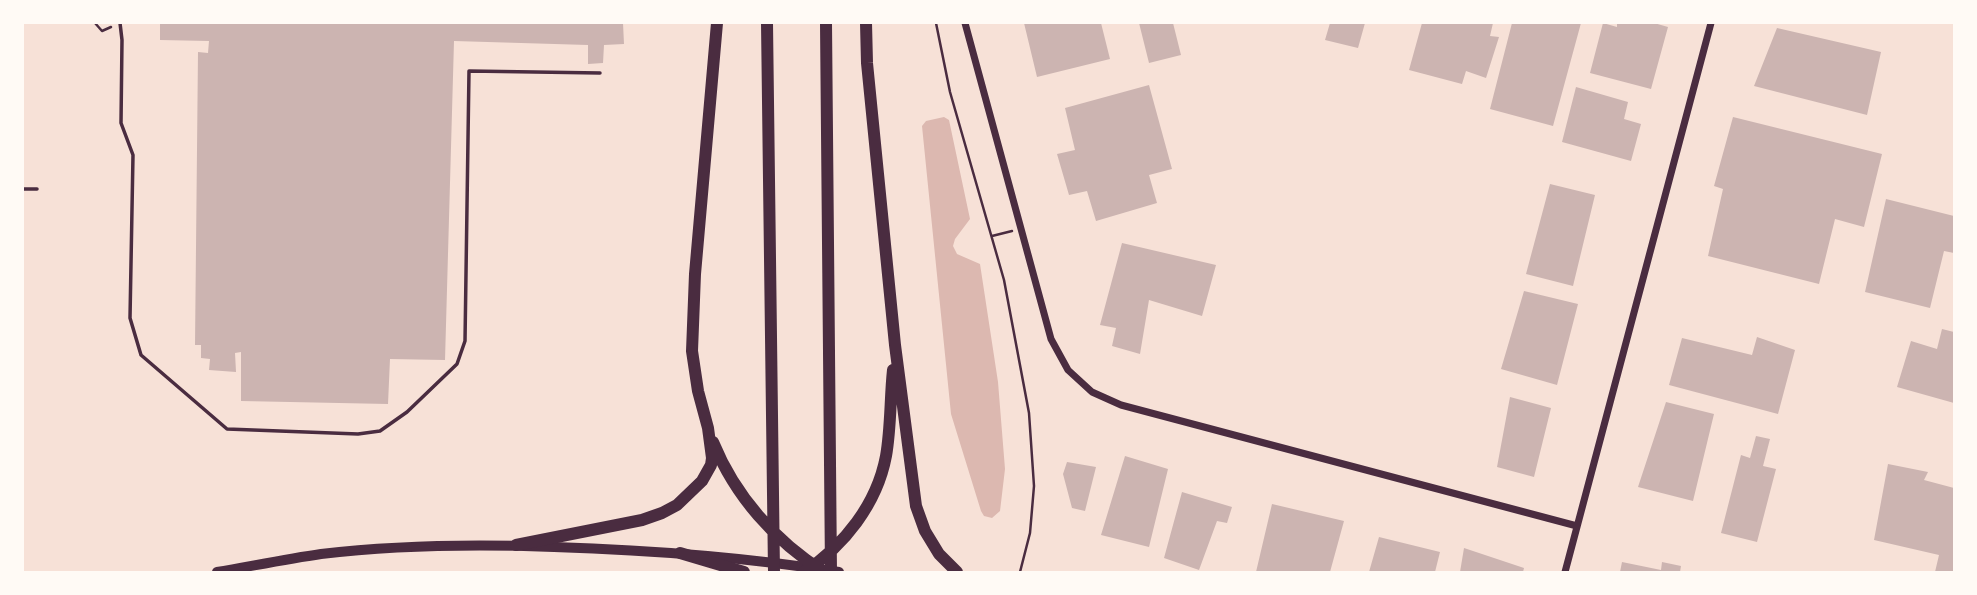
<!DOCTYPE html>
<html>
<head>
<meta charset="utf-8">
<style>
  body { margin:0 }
  #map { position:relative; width:1977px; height:595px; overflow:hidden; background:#f7e1d7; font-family:"PT Serif",serif }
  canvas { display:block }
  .frame { position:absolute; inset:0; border:24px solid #fffaf5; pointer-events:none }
</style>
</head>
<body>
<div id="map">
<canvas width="1977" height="595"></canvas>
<div class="frame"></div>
</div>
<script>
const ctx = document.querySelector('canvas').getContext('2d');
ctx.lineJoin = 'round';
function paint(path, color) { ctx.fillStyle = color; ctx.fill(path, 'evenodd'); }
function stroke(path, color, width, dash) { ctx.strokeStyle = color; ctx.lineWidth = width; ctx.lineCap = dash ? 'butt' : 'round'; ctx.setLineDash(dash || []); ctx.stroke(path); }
paint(new Path2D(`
  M944,117L949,120L970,219L955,239L953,246L957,254L980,264L998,382L1005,469L1000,511L992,518L984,516L981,511L951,414L922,126L926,121Z`), '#dcb8b0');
paint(new Path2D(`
  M160,23H623L624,44L604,45L603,63L588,64V45L454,41L445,360L390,359L388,404L241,401V352L235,353L236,372L209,370L210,359L201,358V345H195L198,52L208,53L209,41L160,40Z
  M1024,23H1101L1110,59L1037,77Z
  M1139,23H1173L1181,55L1149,63Z
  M1330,23H1365L1358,48L1325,40Z
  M1422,23H1493L1490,36L1499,37L1486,78L1466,71L1462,84L1409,70Z
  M1512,23H1581L1553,126L1490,109Z
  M1603,23L1617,27V23H1654L1668,27L1651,89L1590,73Z
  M1777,28L1881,52L1867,115L1754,86Z
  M1149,85L1172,169L1149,175L1157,203L1096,221L1087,191L1069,195L1057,154L1075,150L1065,108Z
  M1576,87L1628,102L1624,119L1641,124L1631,161L1562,142Z
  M1733,117L1882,154L1864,227L1835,219L1819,284L1708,256L1723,189L1714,186Z
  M1550,184L1595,195L1573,286L1526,274Z
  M1886,199L1954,216V253L1944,251L1930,308L1865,292Z
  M1122,243L1216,265L1202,316L1149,300L1140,354L1112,346L1116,328L1100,325Z
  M1524,291L1578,304L1557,385L1501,369Z
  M1942,329L1954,332V403L1897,387L1911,341L1937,349Z
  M1757,337L1795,350L1778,414L1669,385L1682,338L1752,355Z
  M1510,397L1551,408L1534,477L1497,467Z
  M1666,402L1714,414L1693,501L1638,487Z
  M1756,436L1770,439L1763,466L1776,469L1757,542L1721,533L1741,455L1750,458Z
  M1125,456L1168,469L1149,547L1101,535Z
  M1067,462L1096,467L1085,511L1072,508L1063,474Z
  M1888,464L1928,472L1924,480L1954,488V572H1935L1939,555L1874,540Z
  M1182,492L1232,507L1227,523L1217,521L1199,570L1164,558Z
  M1272,504L1344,521L1330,572H1256Z
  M1379,537L1440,552L1435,572H1369Z
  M1464,548L1524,568L1523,572H1460Z
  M1622,562L1661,570L1662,562L1681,566L1680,572H1620Z`), '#ccb4b1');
stroke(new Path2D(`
  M95,23L102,31L111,27
  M936,23L950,92L1004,280L1029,413L1034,486L1030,533L1020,572
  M992,236L1012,231`), '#4a2c40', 2.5);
stroke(new Path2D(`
  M120,23L122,40L121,123L133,155L130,318L141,355L227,429L358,434L380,431L407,412L457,364L465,341L469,71L600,73
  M23,189H37`), '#4a2c40', 3.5);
stroke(new Path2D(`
  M965,23L1051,339L1068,370L1092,392L1121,405L1577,526
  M1565,572L1711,23`), '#4a2c40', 7);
stroke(new Path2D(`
  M217,572C252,566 287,559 321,554C398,545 477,544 554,547C650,550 744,557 839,572`), '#4a2c40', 10);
stroke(new Path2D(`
  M767,23L774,572
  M826,23L831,572
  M866,23L867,63L895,345L916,506L925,531L939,554L957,572
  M713,442C735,496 775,541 824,572
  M516,545L642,520L662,513L677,505L702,481L711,465L712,458L708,428L698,391L692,351L695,274L717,23
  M680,553L744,572
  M804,572C844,546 877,504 886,456C891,428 890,398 893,370`), '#4a2c40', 12);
</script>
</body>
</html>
